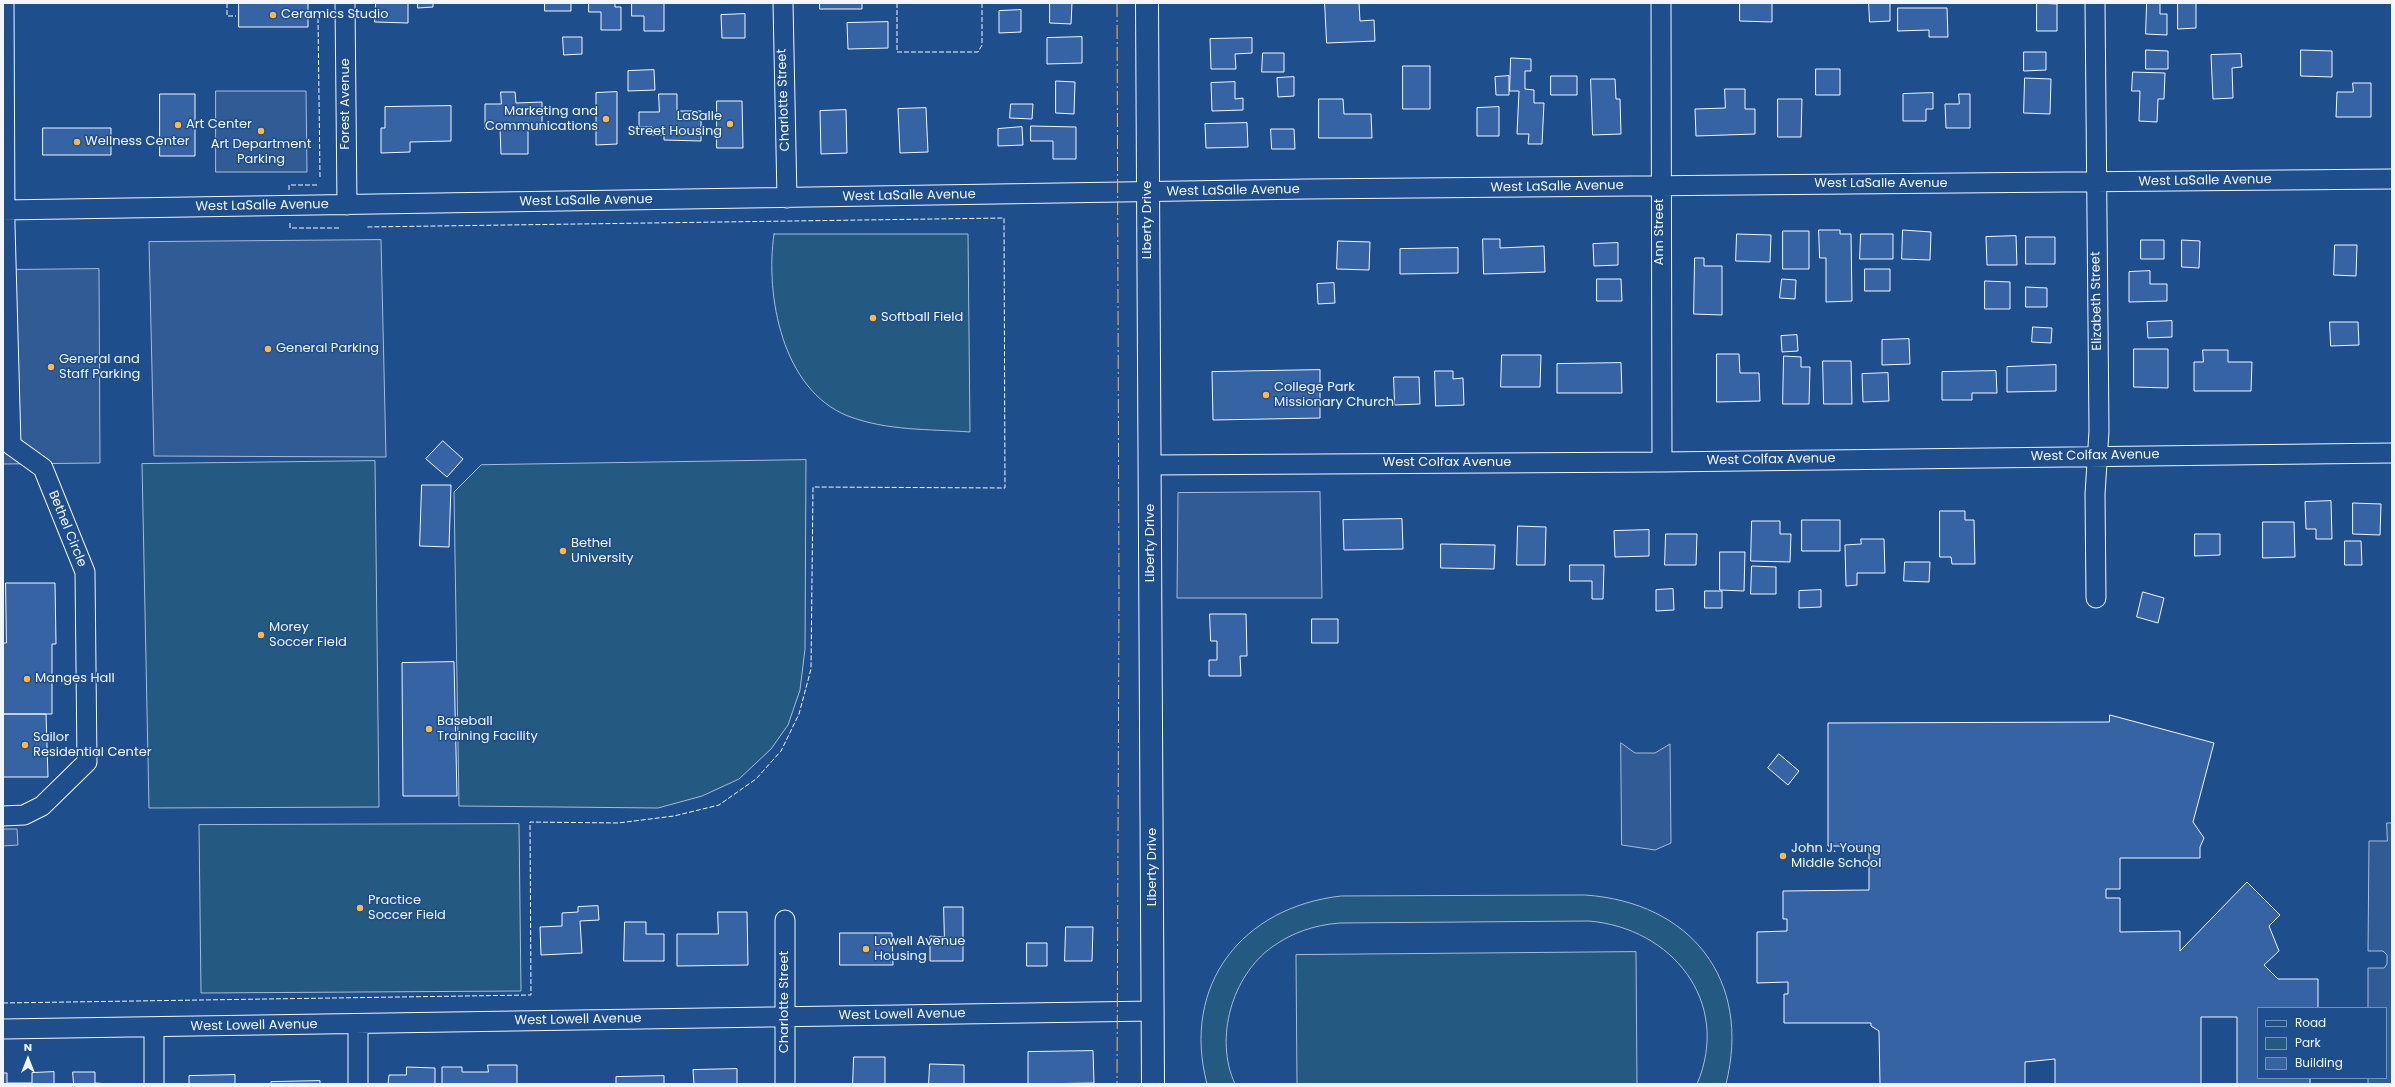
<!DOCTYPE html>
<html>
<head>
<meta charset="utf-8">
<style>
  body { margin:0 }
  #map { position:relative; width:2395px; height:1087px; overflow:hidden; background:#1f4e8c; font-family:Poppins,sans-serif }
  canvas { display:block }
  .frame { position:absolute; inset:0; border:4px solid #f2f6ff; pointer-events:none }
  .legend { position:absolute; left:2257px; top:1007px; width:130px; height:72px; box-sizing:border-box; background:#1f4e8c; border:1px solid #7391ba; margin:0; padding:5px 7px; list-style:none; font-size:12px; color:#f2f6ff }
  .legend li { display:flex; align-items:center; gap:8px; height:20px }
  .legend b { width:20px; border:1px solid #7391ba }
  .north { position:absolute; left:8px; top:1039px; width:40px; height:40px; -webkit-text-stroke:3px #1f4e8c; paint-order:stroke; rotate:0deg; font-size:11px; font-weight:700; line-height:16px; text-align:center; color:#f2f6ff }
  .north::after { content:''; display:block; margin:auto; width:14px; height:18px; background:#f2f6ff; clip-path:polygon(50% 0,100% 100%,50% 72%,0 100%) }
</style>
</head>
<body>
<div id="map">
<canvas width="2395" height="1087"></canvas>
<div class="frame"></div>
<ul class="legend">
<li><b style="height:5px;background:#1f4e8c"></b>Road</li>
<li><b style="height:11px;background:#245a82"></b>Park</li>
<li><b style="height:11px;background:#3563a3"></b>Building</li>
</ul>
<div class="north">N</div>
</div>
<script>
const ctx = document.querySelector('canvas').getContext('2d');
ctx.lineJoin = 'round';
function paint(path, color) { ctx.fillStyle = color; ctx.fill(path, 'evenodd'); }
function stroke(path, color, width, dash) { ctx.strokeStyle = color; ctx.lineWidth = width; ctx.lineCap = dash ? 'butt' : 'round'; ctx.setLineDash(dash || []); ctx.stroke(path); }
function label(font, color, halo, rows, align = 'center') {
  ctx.font = font + ' Poppins,sans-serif'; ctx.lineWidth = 3; ctx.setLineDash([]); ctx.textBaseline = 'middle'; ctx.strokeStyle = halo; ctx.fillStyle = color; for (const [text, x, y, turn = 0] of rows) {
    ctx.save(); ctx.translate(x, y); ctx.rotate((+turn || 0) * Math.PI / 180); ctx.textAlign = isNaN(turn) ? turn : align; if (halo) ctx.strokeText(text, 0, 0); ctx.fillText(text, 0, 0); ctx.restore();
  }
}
const green = new Path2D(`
  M774,234H968L970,432C929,429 887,431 848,416C782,390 765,295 774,234Z
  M806,460L805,649L800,690L788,725L771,749L739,779L702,796L658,808L459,806L454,492L481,465Z
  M375,461L379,807L149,808L142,464Z
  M519,824L521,991L201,993L199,825Z
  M1585,895C1691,902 1752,980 1726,1084H1697C1732,1002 1672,928 1589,921L1340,923C1315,925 1293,932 1272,947C1232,976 1214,1038 1235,1084H1207C1181,985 1242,907 1341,896Z
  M1636,952L1637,1084H1297L1296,955Z`);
paint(green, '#245a82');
stroke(green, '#a8bbd7', 1);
const parking = new Path2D(`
  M216,91H306L307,172H216Z
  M381,240L386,457L154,456L149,242Z
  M99,269L100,463L3,464V270Z
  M1320,492L1322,598H1177L1178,493Z
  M1621,743L1635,753H1655L1670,744L1671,843L1655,850L1622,845Z
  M2387,823H2392V1084H2368V1078H2386V1008H2368V968H2384L2387,964V955L2383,951H2368L2369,841H2387Z
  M3,829H17L18,845L3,846Z`);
paint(parking, '#305b95');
stroke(parking, '#a8bbd7', 1);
const building = new Path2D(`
  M239,3H308V27H239Z
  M376,3H408V23L375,22Z
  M418,3H433V7L418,8Z
  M545,3H571V11H545Z
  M589,3H615V7H621V30H601V12H589Z
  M632,3H664V31H644V16H632Z
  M820,3H862V9H820Z
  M1050,3H1072L1071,24L1050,23Z
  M1325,3H1359L1360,21L1374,20L1375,41L1327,43Z
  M1740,3H1772V22L1740,21Z
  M1869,3H1890V21L1870,22Z
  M2037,3L2057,4V31H2037Z
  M2147,3H2160V14H2167V35L2146,34Z
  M2178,3H2196V28L2178,29Z
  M1898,8H1947L1948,37H1929V30L1898,31Z
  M1021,10V32L999,33V11Z
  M745,14V38H722L721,15Z
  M888,22V48L848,49L847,23Z
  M563,37H582V54L564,55Z
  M1082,37V63L1047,64V38Z
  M1252,38V53L1235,54L1236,69H1211L1210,39Z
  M2146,50L2168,51V69H2146Z
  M2301,50L2332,51V77L2301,76Z
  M2024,52H2046V70L2024,71Z
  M1263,53H1284V72H1262Z
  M2241,54L2242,67L2232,68L2233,98L2213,99L2211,55Z
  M1511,58L1531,59V71H1525V89L1534,90V103H1544L1542,144H1528L1529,134H1517L1519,91H1510Z
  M1403,66H1430V109H1403Z
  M1816,69H1840V95H1816Z
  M654,70L655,90L628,91V71Z
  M2133,72L2165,73L2164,99H2158L2157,122L2139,121L2140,91H2132Z
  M1509,76V95H1496L1495,77Z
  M1551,76H1577V95H1551Z
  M1294,77V96L1278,97L1277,78Z
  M2025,78L2051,79L2050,114L2024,113Z
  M1591,79H1615L1616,99H1620L1621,134L1593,135Z
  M1056,81L1075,82L1074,114L1056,113Z
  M1235,82V99L1243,98V110L1212,111L1211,83Z
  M2353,83H2371V117H2336L2337,92H2353Z
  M1725,89H1745V109H1755V134L1696,136L1695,109L1725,108Z
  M501,92H515L516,103L542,102V130H528V154H501L500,129H485V104H501Z
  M617,92V144L596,145V93Z
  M1933,93V109H1926V121H1903V94Z
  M160,94H195V156H160Z
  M659,94H677V111H701V141L664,140V135H651L652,127H639V112H659Z
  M1959,94H1970V128H1946L1945,104H1959Z
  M1319,99H1343L1344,114H1371L1372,138H1319Z
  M1778,99H1802L1801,137H1778Z
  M717,101H742L743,148H717Z
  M1011,104H1033L1032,119L1010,118Z
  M451,106V141L410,142V152L381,153V128H385V107Z
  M1499,107V136H1477V108Z
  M926,108L928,152L900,153L898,109Z
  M846,110L847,153L821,154L820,111Z
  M1247,123L1248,147L1206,148L1205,124Z
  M1031,126L1076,127V159H1053V141H1031Z
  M1022,127L1023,145L998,146V129Z
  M43,128H111V155H43Z
  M1271,129H1294L1295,149H1272Z
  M1819,230H1840V234H1851L1852,301L1826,302V258H1820Z
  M1903,230L1931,232L1930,260L1902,259Z
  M1783,231H1809V269H1783Z
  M1737,234L1771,235L1770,262L1736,261Z
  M1861,234H1893V259H1860Z
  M2016,236L2017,265H1987L1986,237Z
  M2026,237H2055V264H2026Z
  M1483,239H1500V248L1544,246L1545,272L1484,274Z
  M2141,240H2164V259H2141Z
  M2182,240L2200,241L2199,268L2182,267Z
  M1338,241L1370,242L1369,270L1337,269Z
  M1618,243V265L1594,266L1593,244Z
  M2335,245H2357L2356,276L2334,275Z
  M1458,248V273L1400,274V249Z
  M1695,258H1704V266H1722V315L1694,314Z
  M1865,269H1890V291H1865Z
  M2150,271V284H2167V301L2129,302V272Z
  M1597,279H1621L1622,301H1597Z
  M1782,279L1796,280L1795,299L1780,298Z
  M1985,281L2010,282V309H1985Z
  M1334,283L1335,303L1318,304L1317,284Z
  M2026,287L2047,288V307H2026Z
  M2172,321V337L2148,338L2147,322Z
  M2330,322H2358L2359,345L2331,346Z
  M2033,327L2052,328L2051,343L2032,342Z
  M1797,335L1798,351L1782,352L1781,336Z
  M1909,339L1910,364L1882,365V340Z
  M2134,349H2168V388L2134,387Z
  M2203,350H2228V362H2252L2251,391H2194V362H2203Z
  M1717,354H1739L1740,373H1759L1760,401L1717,402Z
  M1502,355H1541L1540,387H1501Z
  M1784,356L1801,357V367H1810L1809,404H1783Z
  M1823,361H1851L1852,404H1824Z
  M1621,363L1622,393H1557V364Z
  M2056,365V391L2007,392V367Z
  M1320,370V418L1213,420L1212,372Z
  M1435,371H1453V379L1463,378L1464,405L1436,406Z
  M1996,371L1997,393H1972V400H1942V372Z
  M1888,373L1889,401L1863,402L1862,374Z
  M1394,377H1419L1420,404L1395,405Z
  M443,441L463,459L447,477L426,459Z
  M422,485H451L449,547L420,546Z
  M2331,501L2332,539H2316V529H2306L2305,502Z
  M2353,503L2381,504L2380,535L2353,534Z
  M1940,511H1965V520H1974L1975,564H1952L1951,557H1940Z
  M1402,519L1403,549L1344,550L1343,520Z
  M1802,520H1840V551H1802Z
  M1752,521H1780V534H1791L1790,562L1751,561Z
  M2263,522H2294L2295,557L2263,558Z
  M1518,526L1546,527L1545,565H1517Z
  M1649,530V556L1615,557L1614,531Z
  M1666,534H1697L1696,565H1665Z
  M2195,534H2220V555L2195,556Z
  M1861,539H1884L1885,573H1857V585L1846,586L1845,545L1861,544Z
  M2345,541H2361L2362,565H2345Z
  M1441,544L1495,545L1494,569L1441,568Z
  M1720,552H1745L1744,591L1720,590Z
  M1905,562H1930L1929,582L1904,581Z
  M1570,565H1604L1603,599H1592V581H1570Z
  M1752,566L1776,567V594H1751Z
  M6,583H55L56,644H52V714H3V643H6Z
  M1673,589L1674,610L1656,611V590Z
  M1821,590V607L1799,608V591Z
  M1705,591H1722V608H1705Z
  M2143,592L2164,598L2158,623L2137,617Z
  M1210,614H1246L1247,656H1240L1241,676H1209V660H1217V641H1211Z
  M1312,619H1338V643H1312Z
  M454,662L457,796H403L402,663Z
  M3,714H46L48,777H3Z
  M2110,715L2214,743L2193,822L2204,838L2200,847V858H2120V889H2106V898H2120V932L2180,931V951L2247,882L2280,915L2269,926L2279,951L2264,965L2278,979H2318V1008H2258V1078H2310V1084H2237V1017H2201V1084H2055V1059L2025,1062V1084H1880L1879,1031L1871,1026V1023H1784V994H1788V982L1757,983V932L1787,931V919H1783V891L1869,890V846H1828V723L2109,722Z
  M1779,754L1799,771L1788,785L1768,768Z
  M598,906L599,920L580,921L582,953L541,955L540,927L562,926V913L578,912V907Z
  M944,907H963V961H930V936L944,937Z
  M718,912H747L748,965L677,966V934H718Z
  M625,922H646V934H664V961H624Z
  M1066,927H1093L1092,961H1065Z
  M840,933H892L893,965H840Z
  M1027,943H1047V966H1027Z
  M1093,1051L1094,1083L1028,1084V1052Z
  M854,1057H885V1084H853Z
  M930,1064L964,1065V1084H929Z
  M488,1065H517V1084H442V1067H462V1072H488Z
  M407,1067L435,1068V1084H388L389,1075H406Z
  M737,1069V1084H694L693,1070Z
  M54,1072V1084H3V1073H7V1083H32V1073Z
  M73,1072H95V1083L110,1084H74Z
  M235,1075V1084H189V1076Z
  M664,1076V1084H616V1077Z
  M320,1081V1084H271V1082Z`);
paint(building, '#3563a3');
stroke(building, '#f2f6ff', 1);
const street = new Path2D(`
  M345,3L347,205
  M783,3L787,198
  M1661,3L1662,462
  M2095,3L2099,431L2095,494L2096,598
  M3,210L1307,189L2392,179
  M1150,465L1662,462L2392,453
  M3,816L24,815L42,806L87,762L85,572L43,468L11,445L5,225L4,3
  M785,920V1084
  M154,1028V1084
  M3,1029L1153,1011
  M358,1084V1024`);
const secondary = new Path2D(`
  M1147,3L1153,1084`);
stroke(street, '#f2f6ff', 21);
stroke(secondary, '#f2f6ff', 24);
stroke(street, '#1f4e8c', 19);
stroke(secondary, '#1f4e8c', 22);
stroke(new Path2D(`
  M227,3V16H236
  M897,3V52H978L982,45V3
  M311,18H318L320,177
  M289,190V185H319
  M290,223V228H340
  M3,1003L531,995L530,822L618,823L674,816L719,805L756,779L781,751L799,714L811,669L813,487L1005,488L1004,218L366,227`), '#f2f6ff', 1, [5, 2]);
stroke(new Path2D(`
  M1117,3L1119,599L1117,1084`), '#ffb74d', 1, [14, 3, 2, 3]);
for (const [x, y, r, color] of [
  [273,15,4,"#ffb74d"],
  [606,119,4,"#ffb74d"],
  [730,124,4,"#ffb74d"],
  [178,125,4,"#ffb74d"],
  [261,131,4,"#ffb74d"],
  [77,142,4,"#ffb74d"],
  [873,318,4,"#ffb74d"],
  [268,349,4,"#ffb74d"],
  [51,367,4,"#ffb74d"],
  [1266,395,4,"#ffb74d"],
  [563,551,4,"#ffb74d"],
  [261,635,4,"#ffb74d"],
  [27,679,4,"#ffb74d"],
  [429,729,4,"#ffb74d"],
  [25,745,4,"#ffb74d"],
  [1783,856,4,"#ffb74d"],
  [360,908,4,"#ffb74d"],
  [866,949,4,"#ffb74d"]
]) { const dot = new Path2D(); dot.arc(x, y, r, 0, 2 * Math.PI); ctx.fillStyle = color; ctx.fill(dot); stroke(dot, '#1f4e8c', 1.5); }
label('13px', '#f2f6ff', '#1f4e8c', [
  ["Ceramics Studio",281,15],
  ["Marketing and",598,112,"right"],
  ["Communications",598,127,"right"],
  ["LaSalle",722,117,"right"],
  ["Street Housing",722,132,"right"],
  ["Art Center",186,125],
  ["Wellness Center",85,142],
  ["Art Department",261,145,"center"],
  ["Parking",261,160,"center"],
  ["Softball Field",881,318],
  ["General Parking",276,349],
  ["General and",59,360],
  ["Staff Parking",59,375],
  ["College Park",1274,388],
  ["Missionary Church",1274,403],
  ["Bethel",571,544],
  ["University",571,559],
  ["Morey",269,628],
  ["Soccer Field",269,643],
  ["Manges Hall",35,679],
  ["Baseball",437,722],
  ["Training Facility",437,737],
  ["Sailor",33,738],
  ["Residential Center",33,753],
  ["John J. Young",1791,849],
  ["Middle School",1791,864],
  ["Practice",368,901],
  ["Soccer Field",368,916],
  ["Lowell Avenue",874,942],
  ["Housing",874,957]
], 'left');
label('13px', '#f2f6ff', '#1f4e8c', [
  ["Charlotte Street",784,100,-92],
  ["Forest Avenue",346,104,-90],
  ["West LaSalle Avenue",2205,181,-1],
  ["West LaSalle Avenue",1881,184],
  ["West LaSalle Avenue",1557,187,-1],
  ["West LaSalle Avenue",1233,191,-1],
  ["West LaSalle Avenue",909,196,-1],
  ["West LaSalle Avenue",586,201,-1],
  ["West LaSalle Avenue",262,206,-1],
  ["Liberty Drive",1148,220,-90],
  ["Ann Street",1660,232,-90],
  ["Elizabeth Street",2097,301,-91],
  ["West Colfax Avenue",2095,456,-1],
  ["West Colfax Avenue",1771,460,-1],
  ["West Colfax Avenue",1447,463],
  ["Bethel Circle",67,529,68],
  ["Liberty Drive",1151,543,-90],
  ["Liberty Drive",1153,867,-90],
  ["Charlotte Street",785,1002,-90],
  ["West Lowell Avenue",902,1015,-1],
  ["West Lowell Avenue",578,1020,-1],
  ["West Lowell Avenue",254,1026,-1]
]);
</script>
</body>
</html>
